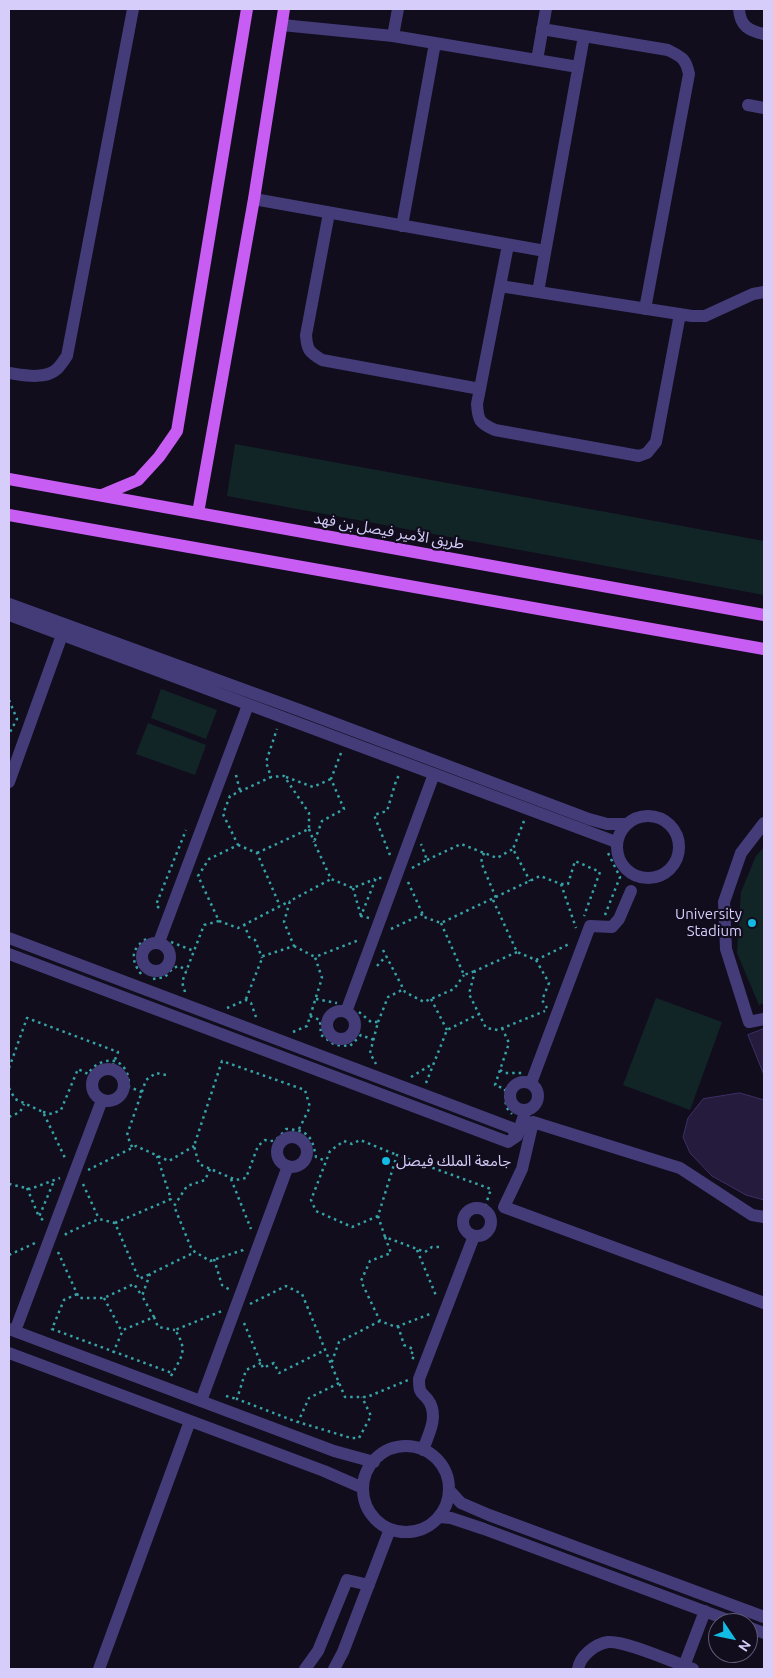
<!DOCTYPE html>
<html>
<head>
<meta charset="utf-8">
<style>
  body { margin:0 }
  #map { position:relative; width:773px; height:1678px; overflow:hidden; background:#110d1d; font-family:Ubuntu,sans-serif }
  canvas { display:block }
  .frame { position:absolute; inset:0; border:10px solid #d7cdfb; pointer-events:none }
  .north { position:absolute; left:708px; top:1613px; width:50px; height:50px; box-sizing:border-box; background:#110d1d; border:1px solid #605a76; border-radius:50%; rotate:124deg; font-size:14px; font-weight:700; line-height:20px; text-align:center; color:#d7cdfb }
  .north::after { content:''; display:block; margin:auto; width:18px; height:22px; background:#11bbe3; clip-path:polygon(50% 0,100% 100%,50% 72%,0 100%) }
</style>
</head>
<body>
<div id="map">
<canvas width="773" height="1678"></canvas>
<div class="frame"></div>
<div class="north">N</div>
</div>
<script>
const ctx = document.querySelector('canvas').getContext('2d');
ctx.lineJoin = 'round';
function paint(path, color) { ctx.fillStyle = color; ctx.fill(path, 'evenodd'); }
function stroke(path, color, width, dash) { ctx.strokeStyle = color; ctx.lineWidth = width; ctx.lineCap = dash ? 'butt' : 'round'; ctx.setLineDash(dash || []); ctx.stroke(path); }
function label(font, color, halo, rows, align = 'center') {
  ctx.font = font + ' Ubuntu,"Noto Sans Arabic",sans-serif'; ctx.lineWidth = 4.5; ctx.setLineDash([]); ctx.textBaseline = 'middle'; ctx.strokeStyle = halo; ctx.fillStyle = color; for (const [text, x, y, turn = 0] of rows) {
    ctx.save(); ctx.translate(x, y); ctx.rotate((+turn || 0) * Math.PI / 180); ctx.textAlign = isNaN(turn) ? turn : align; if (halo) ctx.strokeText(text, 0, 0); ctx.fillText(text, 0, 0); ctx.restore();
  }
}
paint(new Path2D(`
  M235,444L764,541V595L227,496Z
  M161,689L217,710L206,739L151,718Z
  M148,723L206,745L195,775L136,754Z
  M764,847V1003L759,1005L737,953L741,892L756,856Z
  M656,998L722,1022L690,1110L623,1085Z`), '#112527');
const building = new Path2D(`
  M764,1029V1075L748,1035Z
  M740,1093L764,1100V1200L746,1195L712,1176L690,1153L683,1137L688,1118L703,1099Z`);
paint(building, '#251b3d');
stroke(building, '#3f2f67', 1);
stroke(new Path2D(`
  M9,700L17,719L9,734
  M341,753L331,779L344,809L322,821L314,842L331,879L353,888L375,879
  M236,775L240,791
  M286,777L313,787L331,779
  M524,821L513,849L530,881
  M309,829L314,842
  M238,845L257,853L280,906
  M257,853L309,829V813L284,776L271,777
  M484,853L481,862L496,898
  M390,855L374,815L387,811L396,781L400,773
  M427,860L461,844L497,858L513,849
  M412,868L427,860L421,844
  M408,882L424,917L441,923L540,876L561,884L576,928
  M561,884H568L575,861L600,872L584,916
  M353,888L361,916
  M493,900L517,952L536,960L569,944
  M159,908L156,905L186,830
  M605,915L620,877L607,851
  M369,918L361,916L376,878H384
  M219,921L238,928L290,901
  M441,923L464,975L475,971
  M244,924L249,937L255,940L262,958
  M391,929L423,914
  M171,942L194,951
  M294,946L315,957
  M383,950L405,992L424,1002L454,989L464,975
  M517,952L475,971L469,994L486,1028L498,1030L545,1011
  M536,960L549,983L542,1000L547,1008
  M377,966L386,956
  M141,974C130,959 131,948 148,938
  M153,979L165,977L172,969L178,966L187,970
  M185,992L182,982L204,925L219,921L198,876L209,859L238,845L223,814L230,796L271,777L266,762L277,729
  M246,999L263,956L294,946L284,922L290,901L331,879
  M316,999L337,1003
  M431,999L447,1030
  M227,1008L246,1000L251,1003L256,1017
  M359,1012L371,1022H378L370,1053L376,1064
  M310,1016L320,1020L321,1035L335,1045L350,1046L361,1035L374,1040
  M378,1022L388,997L404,989
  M502,1028L509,1043L495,1085L505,1089L506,1107L512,1114
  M293,1032L307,1026L322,978L315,957L359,940
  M9,1068L27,1018L118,1052L111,1070
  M500,1070L505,1073H523
  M411,1077L434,1063
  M426,1083L447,1030L479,1014
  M9,1088L15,1099L43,1112L66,1160
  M43,1112L52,1114L61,1110L78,1069L88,1074C96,1060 118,1054 126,1071C129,1076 129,1082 129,1087L142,1092
  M9,1117L20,1112L24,1104
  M299,1129L310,1107L305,1090L222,1061L194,1146L199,1164L236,1180L246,1178L258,1146L265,1140C275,1144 280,1136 286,1129C308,1130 312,1136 316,1157L326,1161
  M132,1147L127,1135L146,1080L156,1073L166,1075
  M210,1169L205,1180L187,1186L174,1206L192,1250L210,1261L243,1250L244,1249
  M88,1170L136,1146L169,1161L194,1146
  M231,1179L251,1229
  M9,1184L30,1189L60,1178
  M83,1184L99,1219
  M27,1188L39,1217
  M378,1216L352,1227L316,1211L311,1200L330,1151L344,1141L352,1144L360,1140L397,1155
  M43,1220L39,1217L54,1181
  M115,1223L171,1199L157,1156
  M65,1235L67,1233L99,1219L115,1223L139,1279L150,1274
  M385,1237L391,1253L370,1261L361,1281L380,1321L396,1327L430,1314
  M439,1247H432L425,1252L385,1237L378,1216L397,1155L491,1189L484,1210
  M417,1250L437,1298
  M58,1252L79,1298H104L134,1284L142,1296
  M9,1255L35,1243
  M214,1259L222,1285L230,1290
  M77,1294L64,1300L52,1329L172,1373
  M104,1298L122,1332
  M250,1304L286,1286L302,1294L331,1364
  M154,1317L158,1327L175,1330
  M380,1321L339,1342L331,1364L345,1397H367L408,1380
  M244,1323L263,1368L274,1363L279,1373L325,1350
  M398,1326L404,1345L413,1349L411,1357L415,1359
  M113,1353L123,1330L154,1317L142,1296L150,1274L195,1252
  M261,1363L246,1370L237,1399L297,1422
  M171,1376C181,1357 189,1351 175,1330L222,1311
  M339,1383L309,1398L298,1422L351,1438H359L371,1416L362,1397
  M226,1396L237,1399`), '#36a3a6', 2.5, [2.5, 4]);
stroke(new Path2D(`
  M739,9C740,26 749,31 764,34
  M282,25L393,36L578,67
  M542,29L668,50C682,57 686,59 689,74L645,309
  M393,36L398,9
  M537,60L546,9
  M748,105L764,108
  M254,199L545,251
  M329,213L306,335C307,350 309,352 322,360L480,389
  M402,226L435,43
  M508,245L477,404C478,420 479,423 495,430L639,456L647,453L656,442L680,314
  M500,286L692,316H705L753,294L764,292
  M538,292L584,36
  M9,373C23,375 45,380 57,369C61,365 64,360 67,356L133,9
  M9,604L302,711L589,819L607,824H626
  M9,615L616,842
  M9,782L62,635
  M617 847a31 31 0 1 1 62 0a31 31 0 1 1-62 0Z
  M764,823L741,853L724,902L726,949L749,1022L764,1019
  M9,938L512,1128L517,1136L508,1142L9,954
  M159,942L248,705
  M142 957a14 14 0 1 1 28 0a14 14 0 1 1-28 0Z
  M327 1025a14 14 0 1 1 28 0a14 14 0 1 1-28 0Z
  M346,1012L434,774
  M92 1085a16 16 0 1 1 32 0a16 16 0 1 1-32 0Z
  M510 1096a14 14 0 1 1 28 0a14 14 0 1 1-28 0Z
  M531,1083L590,926L612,927L619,919L631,891
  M517,1136L526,1110
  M277 1152a15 15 0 1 1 30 0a15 15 0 1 1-30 0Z
  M463 1222a14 14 0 1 1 28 0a14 14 0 1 1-28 0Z
  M764,1217L752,1215L680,1168L533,1122L522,1169L504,1207L764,1303
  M9,1329L334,1451L374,1462
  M15,1331L102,1100
  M9,1353L324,1471L363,1488
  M201,1401L288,1166
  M363 1489a43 43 0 1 1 86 0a43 43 0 1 1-86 0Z
  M423,1450C428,1435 438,1419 430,1403C423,1390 419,1398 419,1379L474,1236
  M450,1491L461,1503L489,1515L764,1617
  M439,1517L451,1518L484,1529L736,1623
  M748,1627L764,1633
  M684,1666L705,1611
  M99,1669L190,1421
  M305,1669L318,1651L347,1580L369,1585
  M334,1669L343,1652L390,1529
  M578,1669C580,1656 595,1644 608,1642C625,1640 675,1663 693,1669`), '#443c79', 12);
stroke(new Path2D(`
  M9,479L764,615
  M102,495L138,480L159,457L177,431L247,9
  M198,513L254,199L284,9
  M9,515L764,649`), '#c85df3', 12);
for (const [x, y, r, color] of [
  [752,923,5,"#11bbe3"],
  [386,1161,5,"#11bbe3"]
]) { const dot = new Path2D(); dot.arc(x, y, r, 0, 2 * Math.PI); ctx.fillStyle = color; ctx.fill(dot); stroke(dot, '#110d1d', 2); }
label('15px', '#d7cdfb', '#110d1d', [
  ["طريق الأمير فيصل بن فهد",389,531,10]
]);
label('15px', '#d7cdfb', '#110d1d', [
  ["University",742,914],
  ["Stadium",742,931],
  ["جامعة الملك فيصل",396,1161,"left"]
], 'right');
</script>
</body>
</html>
